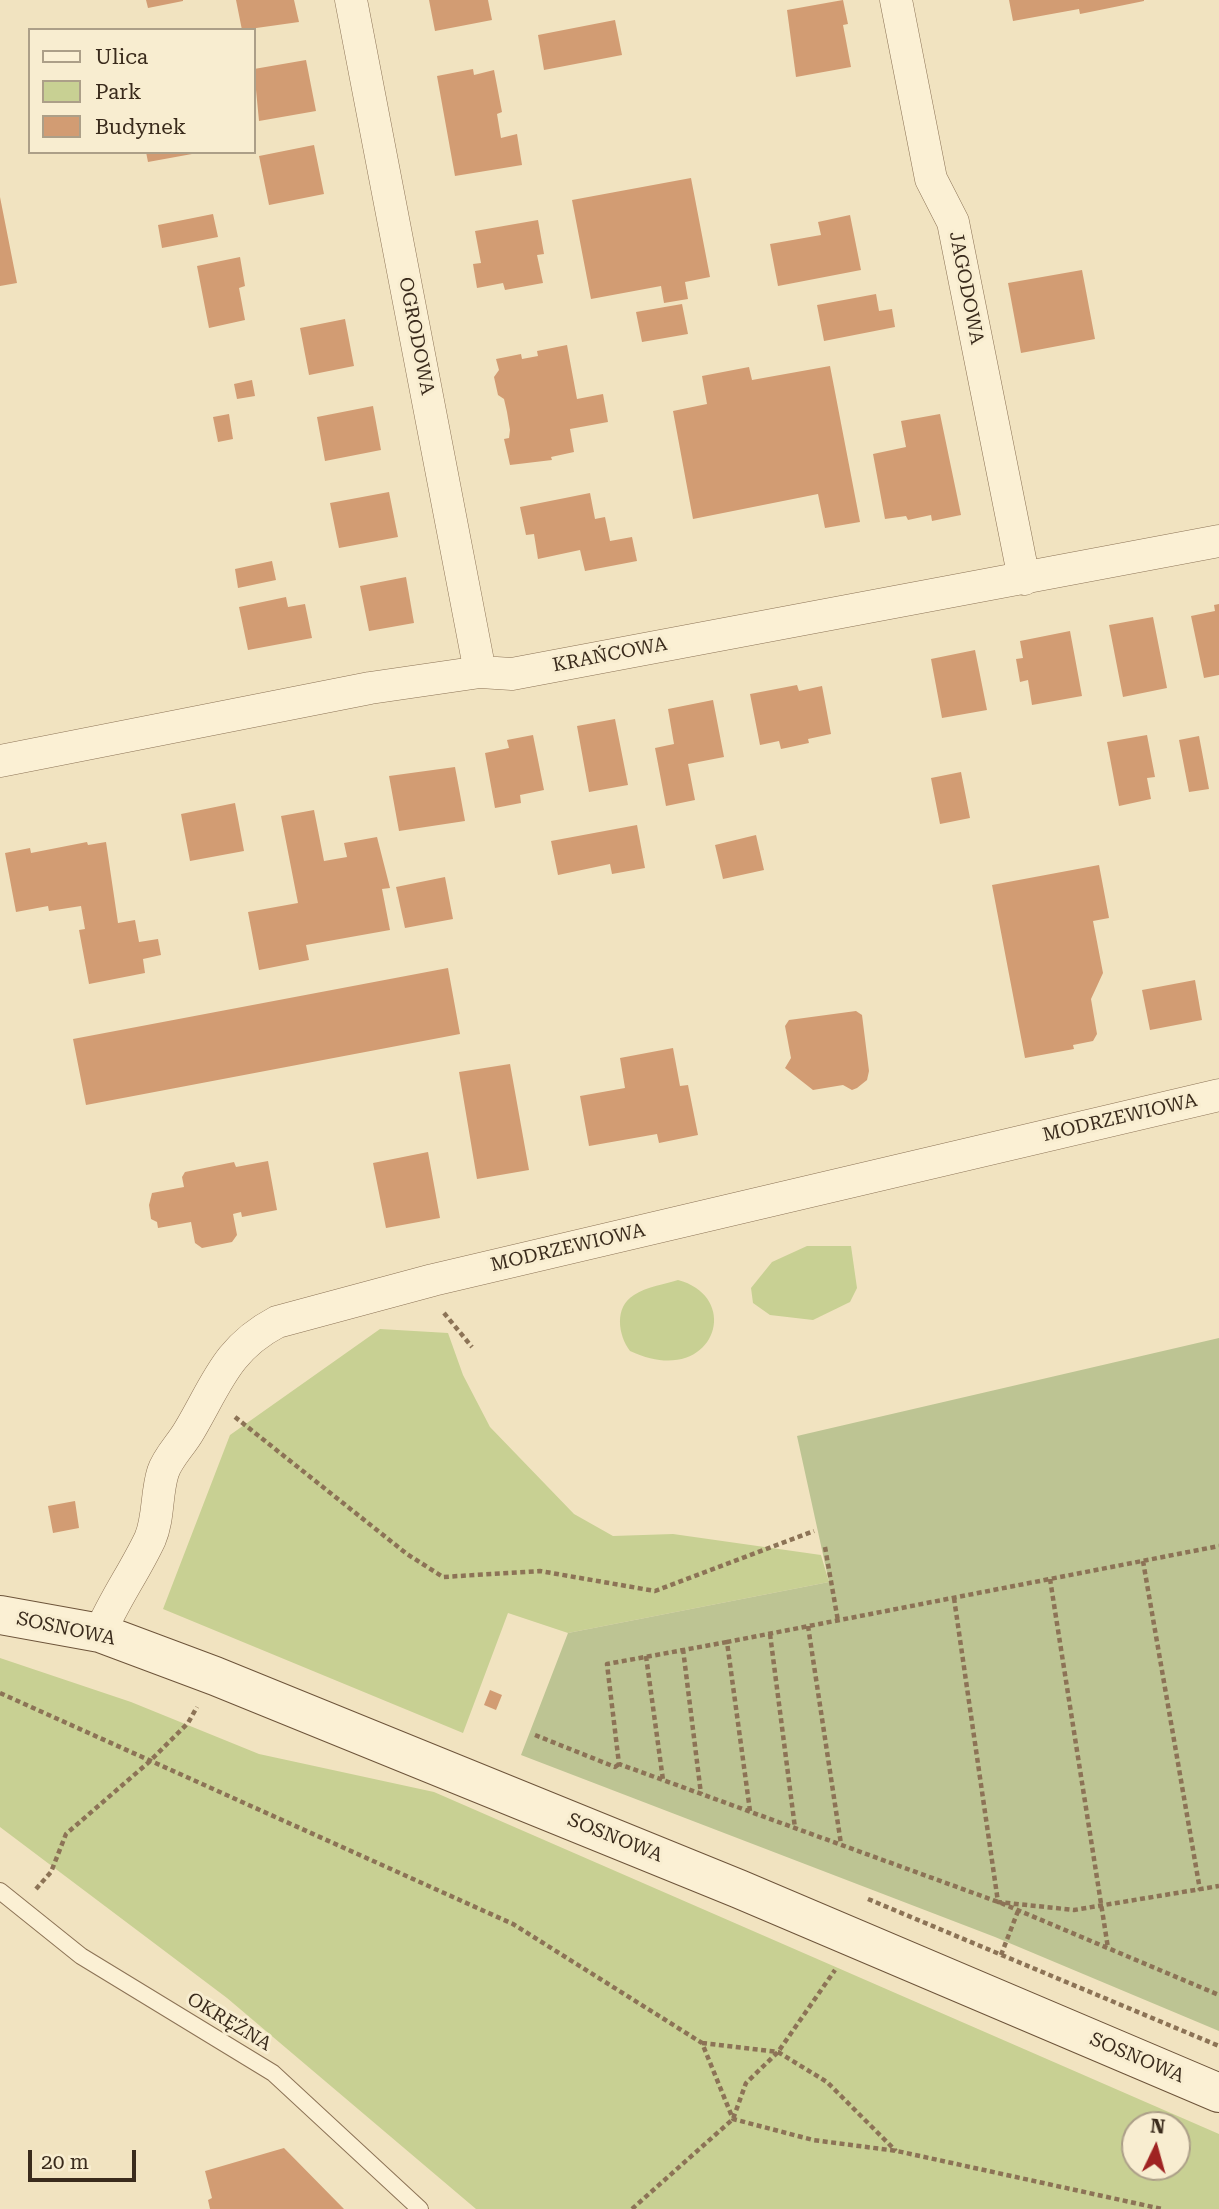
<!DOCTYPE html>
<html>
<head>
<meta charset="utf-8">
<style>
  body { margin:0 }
  #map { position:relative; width:1219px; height:2209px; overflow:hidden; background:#f1e3c0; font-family:"Roboto Serif",serif }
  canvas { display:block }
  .legend { position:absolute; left:28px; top:28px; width:228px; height:126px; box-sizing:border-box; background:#f8edd0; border:2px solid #ac9f88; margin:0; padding:9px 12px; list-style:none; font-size:21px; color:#3a2b1c }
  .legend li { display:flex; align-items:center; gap:14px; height:35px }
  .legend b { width:35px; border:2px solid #ac9f88 }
  .north { position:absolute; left:1121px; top:2111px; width:70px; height:70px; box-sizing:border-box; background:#f8edd0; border:2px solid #ac9f88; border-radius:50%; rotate:5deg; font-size:19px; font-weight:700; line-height:28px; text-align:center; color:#3a2b1c }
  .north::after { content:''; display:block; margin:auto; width:24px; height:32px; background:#9f2322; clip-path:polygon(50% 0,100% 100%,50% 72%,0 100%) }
  .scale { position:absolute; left:28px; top:2150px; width:108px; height:32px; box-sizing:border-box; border:4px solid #3a2b1c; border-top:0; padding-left:9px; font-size:21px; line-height:24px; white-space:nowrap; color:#3a2b1c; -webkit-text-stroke:5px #f8edd0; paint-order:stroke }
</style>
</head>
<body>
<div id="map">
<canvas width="1219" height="2209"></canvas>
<ul class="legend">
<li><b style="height:9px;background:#fbf0d4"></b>Ulica</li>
<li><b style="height:19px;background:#c8d093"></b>Park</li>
<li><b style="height:19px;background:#d29c73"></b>Budynek</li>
</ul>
<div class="north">N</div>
<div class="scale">20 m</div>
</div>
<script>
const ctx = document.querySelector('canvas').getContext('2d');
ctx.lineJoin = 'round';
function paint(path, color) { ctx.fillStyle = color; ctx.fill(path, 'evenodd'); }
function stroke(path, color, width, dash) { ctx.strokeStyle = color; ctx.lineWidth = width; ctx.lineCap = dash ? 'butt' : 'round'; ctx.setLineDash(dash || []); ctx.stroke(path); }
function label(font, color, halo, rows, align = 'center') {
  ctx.font = font + ' "Roboto Serif",serif'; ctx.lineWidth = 6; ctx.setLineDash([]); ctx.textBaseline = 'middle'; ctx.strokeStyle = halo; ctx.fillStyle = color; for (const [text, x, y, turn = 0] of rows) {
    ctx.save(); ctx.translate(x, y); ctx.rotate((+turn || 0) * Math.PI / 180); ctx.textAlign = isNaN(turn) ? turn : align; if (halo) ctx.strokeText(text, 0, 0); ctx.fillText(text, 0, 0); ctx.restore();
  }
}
paint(new Path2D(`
  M807,1246H851L857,1288L850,1302L813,1320L770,1315L753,1303L751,1288L772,1262Z
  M678,1280C745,1298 713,1390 630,1351C618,1335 614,1307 634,1295C646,1287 665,1284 678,1280Z
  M380,1329L448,1333L463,1375L490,1427L574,1514L613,1536L673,1534L821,1555L829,1582L568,1633L508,1613L463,1733L163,1609L230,1435Z
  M0,1658L131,1702L259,1754L434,1792L1219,2134V2209H476L227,1998L0,1827ZM1177,2125V2167H1135V2125Z`), '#c8d093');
paint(new Path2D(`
  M1219,1338V2031L995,1937L521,1755L568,1633L829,1582L797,1436Z`), '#bdc493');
paint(new Path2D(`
  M146,0H183V1L148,8Z
  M236,0H294L299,22L242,30Z
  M429,0H488L492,20L435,31Z
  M843,0L848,24L843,25L851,67L796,77L787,10Z
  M1009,0H1144V1L1080,14L1079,9L1013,21Z
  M615,20L622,55L544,70L538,35Z
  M306,60L316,111L259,121L254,69Z
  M473,69L474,75L494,70L502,112L497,114L501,138L517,134L522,165L455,176L437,76Z
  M314,145L324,194L269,205L259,156Z
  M146,152H192V154L148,162Z
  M691,178L710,277L685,282L688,299L664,303L661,286L591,299L572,200Z
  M0,197L17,283L0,286Z
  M213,214L218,237L162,248L158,225Z
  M850,215L861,270L778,286L770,244L821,235L818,222Z
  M538,220L544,254L537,255L543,283L505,290L503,283L477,288L473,264L481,263L475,231Z
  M240,257L245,286L239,288L245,320L209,328L197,266Z
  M1082,270L1095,339L1021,353L1008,283Z
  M876,294L879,311L892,309L895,327L824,341L817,305Z
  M682,304L688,334L642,342L636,312Z
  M345,319L354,366L309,375L300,328Z
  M567,345L577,399L603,394L608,422L570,429L574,452L551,457L552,460L510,465L504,439L509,438L510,430L507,412L504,399L498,395L494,377L499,370L496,359L521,354L522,359L538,356L537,351Z
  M830,366L860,522L825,528L818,494L693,519L673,411L707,404L702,376L749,367L752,380Z
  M252,380L255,396L237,399L234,384Z
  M373,406L381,450L325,461L317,417Z
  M229,414L233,439L218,442L213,417Z
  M940,414L961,515L932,521L931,515L908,520L906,516L885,519L873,454L906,447L901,421Z
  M389,492L398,537L339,548L330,503Z
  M590,493L595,519L605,517L610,541L632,537L637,561L585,571L580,550L538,559L534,534L526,535L520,507Z
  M272,561L276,580L238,588L235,569Z
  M406,577L414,623L369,631L360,586Z
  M286,597L288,607L305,604L312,638L248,650L239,607Z
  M1219,604V675L1204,678L1191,616L1215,611L1214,605Z
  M1153,617L1167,688L1123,697L1109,625Z
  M1070,631L1082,696L1032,705L1028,680L1020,682L1016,659L1023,658L1020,641Z
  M975,650L987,710L942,718L931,659Z
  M797,685L799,691L822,686L831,734L808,739L809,743L781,749L779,741L760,745L750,694Z
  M713,700L724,757L688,764L695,800L666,806L655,748L674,744L668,709Z
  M615,719L628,785L589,792L577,726Z
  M533,735L544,790L520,795L521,803L495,808L485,753L509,748L507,740Z
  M1147,735L1155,777L1147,778L1151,799L1119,806L1107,742Z
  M1199,736L1209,789L1189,792L1179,740Z
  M455,767L465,821L399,831L389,776Z
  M961,772L970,818L940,824L931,778Z
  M235,803L244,851L190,861L181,814Z
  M314,810L324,861L347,857L344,843L377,837L390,888L382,889L390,930L306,945L309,960L259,970L248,912L298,903L281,816Z
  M637,825L645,868L612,874L610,864L558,875L551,841Z
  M756,835L764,870L723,879L715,845Z
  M87,842L88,845L106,842L118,923L135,920L139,942L158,939L161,955L143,959L145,973L89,984L79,930L85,929L81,906L49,911L48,906L16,912L5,853L30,848L31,853Z
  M1099,865L1109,918L1093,921L1103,973L1091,999L1097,1034L1093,1041L1073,1045L1074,1049L1025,1058L992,885Z
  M445,877L453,919L405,928L396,887Z
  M448,968L460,1034L86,1105L73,1039Z
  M1195,980L1202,1020L1150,1030L1142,990Z
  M856,1011L862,1015L869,1071L867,1080L857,1088L852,1090L843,1085L813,1090L785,1068L791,1058L785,1026L789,1020Z
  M673,1048L680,1086L688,1085L698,1135L659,1143L657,1134L589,1146L580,1096L625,1088L620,1058Z
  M510,1064L529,1170L477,1179L459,1072Z
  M428,1152L440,1218L386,1228L373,1163Z
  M268,1161L277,1210L242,1217L241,1212L233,1214L237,1235L232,1242L202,1248L195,1243L191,1222L158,1228L157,1222L151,1219L149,1205L152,1193L184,1187L182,1177L185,1172L234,1162L236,1167Z
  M75,1501L79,1528L53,1533L48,1506Z
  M490,1690L502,1695L496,1710L484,1705Z
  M284,2148L344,2209H210L208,2200L212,2198L205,2171Z`), '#d29c73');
const lane = new Path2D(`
  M0,1891L81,1956L273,2073L420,2209`);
const street = new Path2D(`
  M351,0L480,672
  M896,0L931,179L953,222L1024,579
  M0,761L370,688L480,672L512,674L1219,541
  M100,1633C114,1600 135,1571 150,1539C159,1518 156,1494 163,1472C168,1457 181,1445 189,1431C217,1384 226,1349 277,1322L433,1280L1219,1095`);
const secondary = new Path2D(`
  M0,1615L100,1633L215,1676L739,1889L1219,2093`);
stroke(lane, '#8c7356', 18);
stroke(street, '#8c7356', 33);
stroke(secondary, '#6d543a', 40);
stroke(new Path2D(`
  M444,1313L472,1347
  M235,1417L407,1554L443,1577L540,1571L655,1591L814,1531
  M825,1547L838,1621
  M1143,1561L1200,1890
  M1050,1579L1108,1948
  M954,1598L998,1902L1074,1910L1219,1886
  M808,1626L841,1844
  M770,1634L795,1828
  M727,1642L607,1664L619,1764L1001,1903L1219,1995
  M683,1649L701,1794
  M646,1656L663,1780
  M0,1693L513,1924L702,2043L733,2119L813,2140L897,2151L1162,2209
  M535,1735L615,1767L619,1764
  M750,1811L727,1642L1219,1546
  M36,1889L51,1872L66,1834L149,1762L188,1723L197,1707
  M868,1899L1219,2046
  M1001,1955L1018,1911
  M702,2043L778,2052L827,2082L896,2151
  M632,2209L733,2119L746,2083L778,2052L835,1970`), '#8c7356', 4.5, [5, 3.5]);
stroke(lane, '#fbf0d4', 16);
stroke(street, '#fbf0d4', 32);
stroke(secondary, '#fbf0d4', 38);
label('19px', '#3a2b1c', '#f8edd0', [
  ["JAGODOWA",966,288,79],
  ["OGRODOWA",416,336,79],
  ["KRAŃCOWA",610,655,-11],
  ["MODRZEWIOWA",1120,1118,-13],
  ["MODRZEWIOWA",568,1248,-13],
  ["SOSNOWA",66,1629,12],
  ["SOSNOWA",615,1838,22],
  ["OKRĘŻNA",229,2022,31],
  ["SOSNOWA",1137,2058,23]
]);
</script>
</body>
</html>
